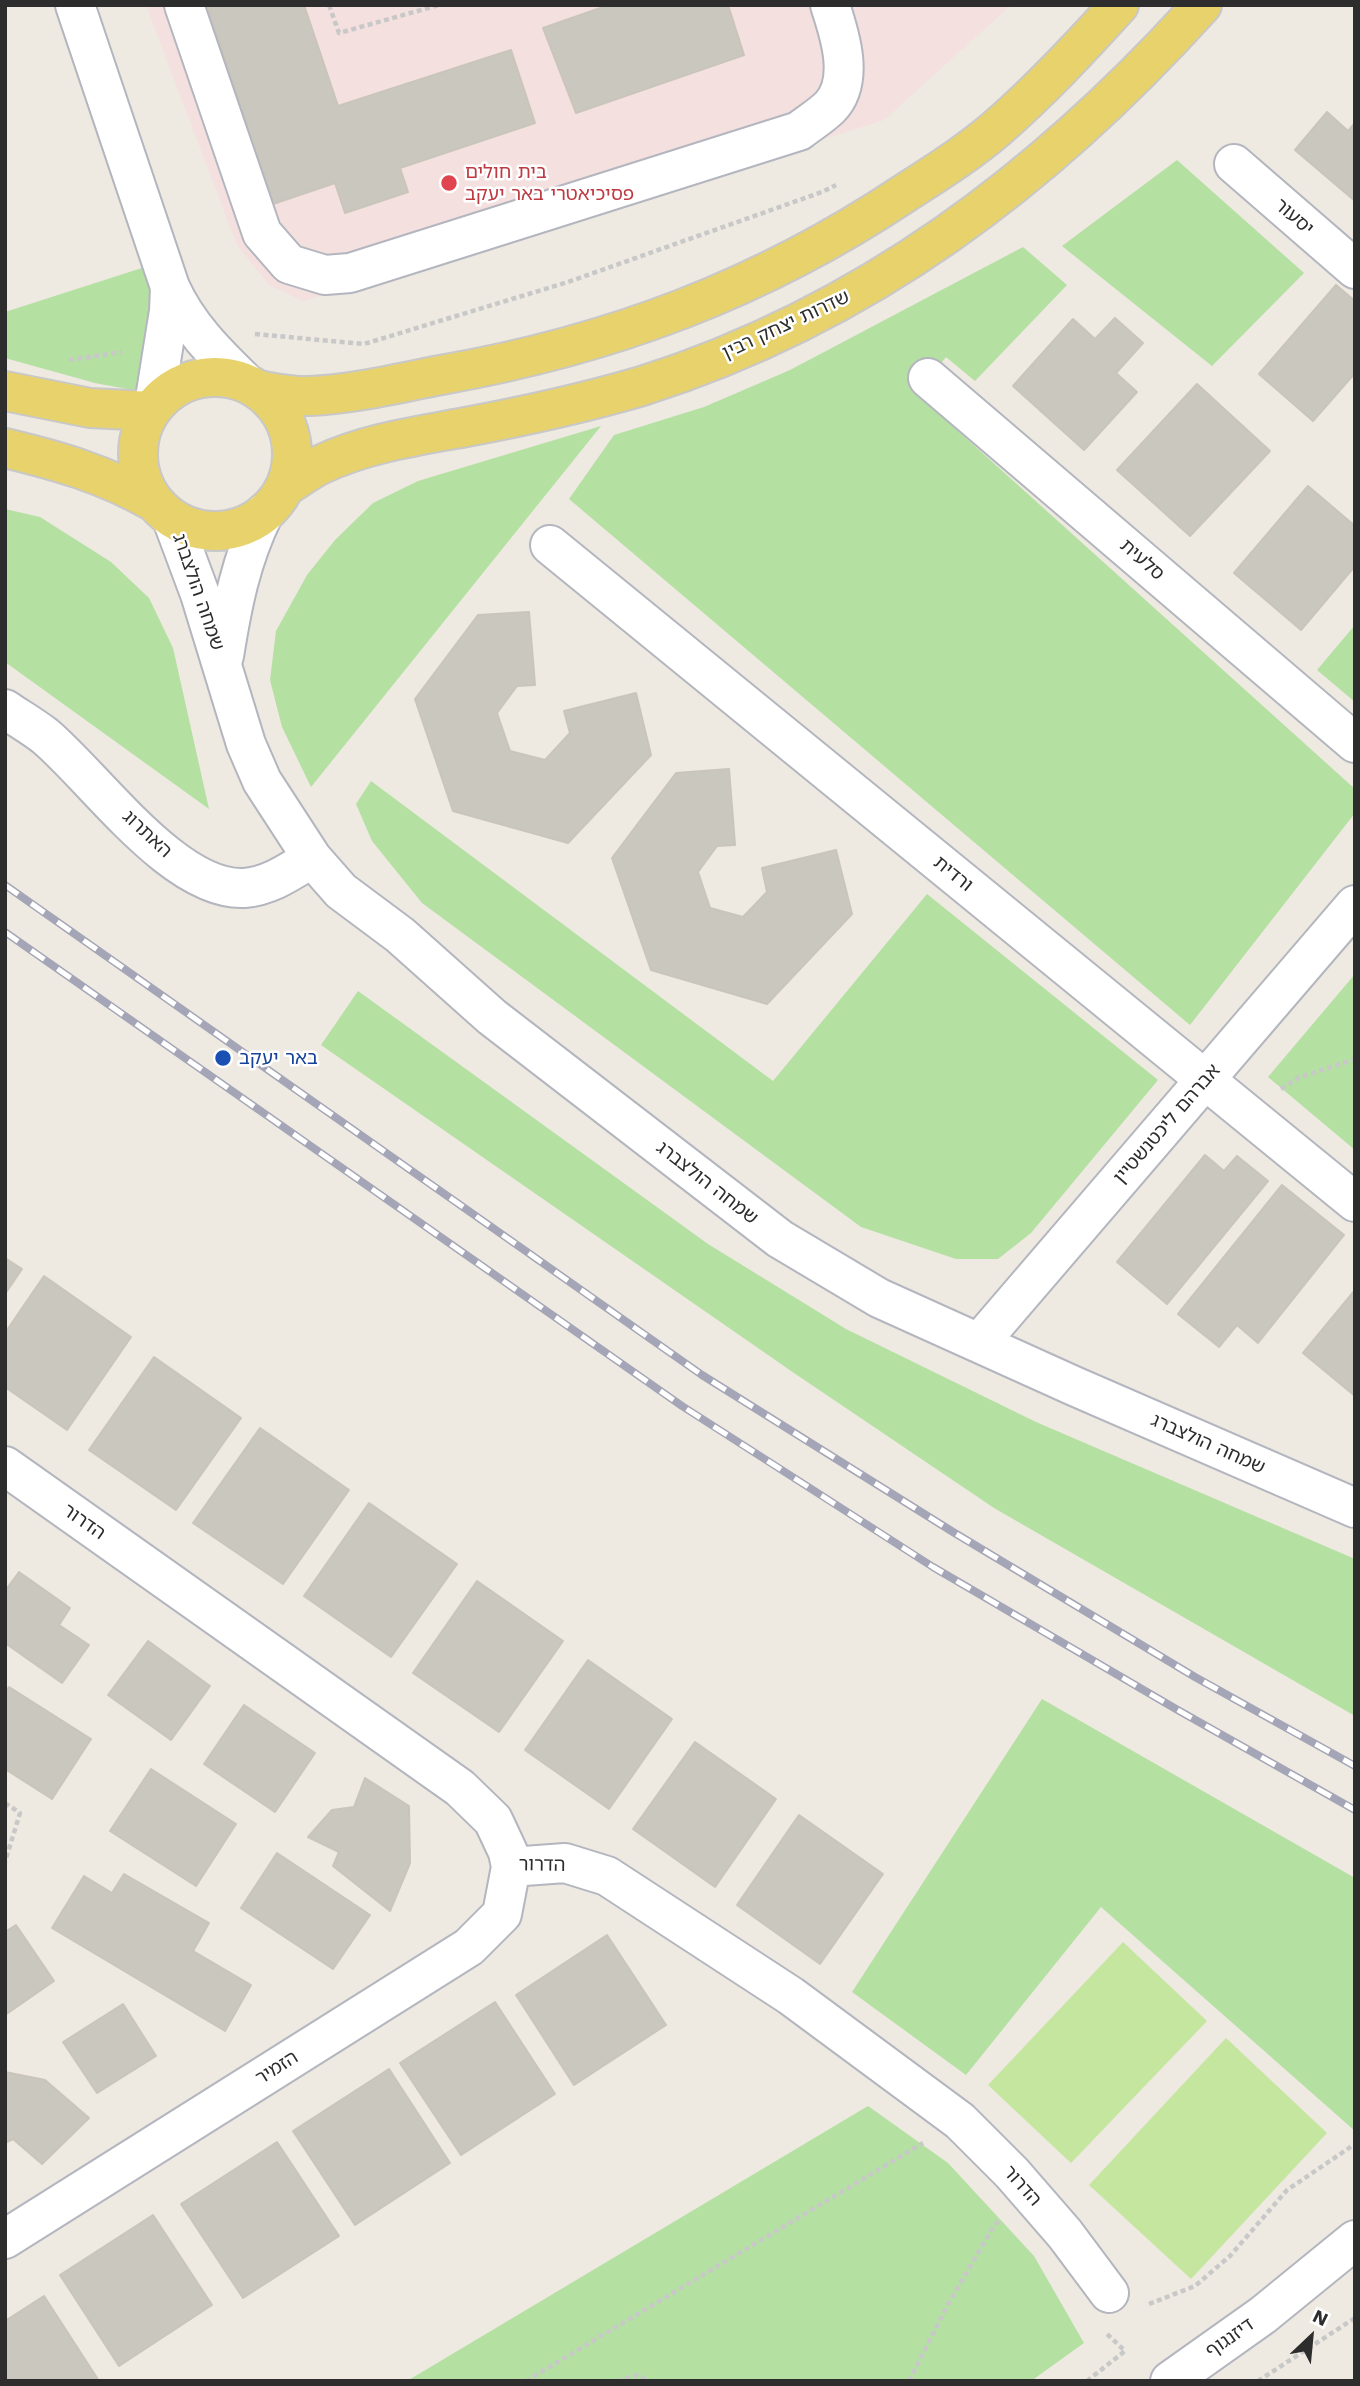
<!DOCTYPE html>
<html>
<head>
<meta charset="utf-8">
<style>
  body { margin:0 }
  #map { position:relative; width:1360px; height:2386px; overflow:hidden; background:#eee9e1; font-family:"Work Sans",sans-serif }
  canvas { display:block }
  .frame { position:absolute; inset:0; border:7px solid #2d2d2d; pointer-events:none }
  .north { position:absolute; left:1276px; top:2302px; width:70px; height:70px; -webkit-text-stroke:5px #fff; paint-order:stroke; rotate:26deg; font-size:19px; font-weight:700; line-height:28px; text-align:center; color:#2d2d2d }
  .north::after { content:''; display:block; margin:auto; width:24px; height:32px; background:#2d2d2d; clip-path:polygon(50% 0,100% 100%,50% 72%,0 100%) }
</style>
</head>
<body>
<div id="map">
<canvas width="1360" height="2386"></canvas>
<div class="frame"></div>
<div class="north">N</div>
</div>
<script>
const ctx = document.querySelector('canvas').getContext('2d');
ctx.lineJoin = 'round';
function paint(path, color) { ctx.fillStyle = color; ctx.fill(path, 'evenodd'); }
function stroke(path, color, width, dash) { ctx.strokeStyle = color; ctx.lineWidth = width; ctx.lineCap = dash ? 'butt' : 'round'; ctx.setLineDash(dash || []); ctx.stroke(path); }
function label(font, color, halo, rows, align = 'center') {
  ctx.font = font + ' "Work Sans","Noto Sans Hebrew",sans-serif'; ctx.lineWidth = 5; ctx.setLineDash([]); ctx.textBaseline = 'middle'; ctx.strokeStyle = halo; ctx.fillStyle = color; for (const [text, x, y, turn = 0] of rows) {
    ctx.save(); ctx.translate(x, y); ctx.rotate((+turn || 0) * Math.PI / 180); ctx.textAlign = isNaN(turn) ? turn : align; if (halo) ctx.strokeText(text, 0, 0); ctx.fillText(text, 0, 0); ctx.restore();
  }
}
paint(new Path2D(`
  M146,5H1011L884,120L303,301L269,285L237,245Z`), '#f3e0df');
paint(new Path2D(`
  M1177,160L1304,273L1212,366L1062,246Z
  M1023,247L1067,285L975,381L946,357L917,394L1355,789V813L1190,1025L569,499L614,435L704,407L790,370Z
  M145,267L171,332L143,392L95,383L5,358V312Z
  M601,426L311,787L282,727L270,680L276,631L307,575L335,540L373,503L418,481Z
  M5,509L40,517L111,562L149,598L173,648L209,809L5,662Z
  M1355,625V702L1317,670Z
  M371,781L773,1081L927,894L1158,1080L1031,1233L998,1259H956L861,1227L422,903L372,841L356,804Z
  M1355,974V1150L1268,1077Z
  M358,991L708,1244L846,1329L1036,1422L1355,1559V1716L994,1508L794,1373L321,1045Z
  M1042,1699L1355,1878V2131L1101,1907L966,2075L852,1992Z
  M868,2106L948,2163L1034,2256L1084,2343L1031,2381H407Z`), '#b4e0a2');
paint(new Path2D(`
  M1123,1942L1207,2021L1071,2163L988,2085Z
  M1226,2038L1327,2133L1191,2279L1089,2185Z`), '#c4e69e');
const building = new Path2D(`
  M207,5H304L338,106L511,50L535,123L400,168L408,192L345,213L335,183L273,204Z
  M609,5H728L744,55L576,113L543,28Z
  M1327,112L1348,131L1355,123V201L1295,150Z
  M1336,285L1355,301V373L1313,421L1259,374Z
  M1115,318L1143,343L1116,373L1137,392L1084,450L1013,386L1073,319L1095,339Z
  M1197,384L1270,451L1190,536L1117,470Z
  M1308,486L1355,526V566L1301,630L1234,573Z
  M529,612L535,685L517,686L497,713L510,751L545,760L570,733L564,711L636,693L651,755L568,843L453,811L415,699L478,615Z
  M729,769L735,845L717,846L698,872L710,908L743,917L767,892L762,868L836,850L852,914L767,1004L651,970L612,858L676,773Z
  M1205,1155L1224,1171L1237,1156L1268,1181L1167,1304L1117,1262Z
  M1282,1185L1344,1235L1258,1343L1237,1325L1219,1347L1178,1314Z
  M5,1258L22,1269L5,1294Z
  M44,1276L131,1337L67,1430L5,1387V1333Z
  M1355,1290V1396L1303,1353Z
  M154,1357L241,1418L176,1510L89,1450Z
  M260,1428L349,1490L283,1584L193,1523Z
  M369,1503L457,1564L391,1657L304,1596Z
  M19,1572L70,1608L59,1625L89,1645L62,1683L5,1643V1591Z
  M477,1581L563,1641L499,1732L413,1673Z
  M148,1641L210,1686L171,1740L108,1695Z
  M588,1660L672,1719L609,1809L525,1750Z
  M9,1687L91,1739L52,1799L5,1769V1693Z
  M244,1705L315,1753L275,1812L204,1764Z
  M695,1742L776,1799L715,1887L633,1829Z
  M151,1769L236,1824L196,1886L110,1831Z
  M365,1778L409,1806L410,1863L390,1911L333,1866L339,1852L308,1837L332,1810L354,1807Z
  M799,1815L883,1874L820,1964L737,1905Z
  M277,1853L370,1915L333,1969L241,1908Z
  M124,1874L209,1923L193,1951L251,1985L225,2031L52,1928L84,1876L112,1893Z
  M16,1925L54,1981L5,2015V1932Z
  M607,1935L666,2025L574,2085L516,1995Z
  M495,2002L555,2094L461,2155L400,2063Z
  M123,2004L156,2056L97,2093L63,2042Z
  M389,2069L450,2163L355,2225L293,2131Z
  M5,2072L45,2080L89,2118L42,2164L13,2139L5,2143Z
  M277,2142L339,2236L243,2298L181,2204Z
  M153,2215L212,2305L119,2366L60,2275Z
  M44,2296L99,2381H5V2321Z`);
paint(building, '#cac7bf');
stroke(building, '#c9c5ba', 2);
const minor = new Path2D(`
  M75,5L170,287C187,325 215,353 244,381
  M184,5L262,233L289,264L325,275L350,273L799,131C809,123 821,116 830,107C855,81 840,35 830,5
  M1234,164L1355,269
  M928,378L1355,743
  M154,405L169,311L170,287
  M172,519L200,594L246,744L262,781L312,858L341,891L400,935L492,1017L780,1239L879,1298L1074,1386L1355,1508
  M550,545L1355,1202
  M224,656C232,606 241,559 264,513
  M5,709C18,718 32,726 45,736C96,779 174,891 244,888C270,886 291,871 312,858
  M979,1343L1355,905
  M5,1466L460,1788L493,1820L508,1852L511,1867L502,1914L469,1947L5,2239
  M511,1867L565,1863L607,1876L791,1996L960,2121L1012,2173L1065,2234L1109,2293
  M1170,2381L1263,2315L1355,2240`);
const major = new Path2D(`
  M138 454a77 77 0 1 1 154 0a77 77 0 1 1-154 0Z
  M258,390C275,393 293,397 310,396C354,394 398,383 441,375C611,345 761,289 905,193C936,173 968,153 996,129C1040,91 1080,48 1119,5
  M5,391L90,408L151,411
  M5,448C59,461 104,474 152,501
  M286,486C298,479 309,470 322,464C367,443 417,436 466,427C525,416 584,403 642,386C866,315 1046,178 1202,5`);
stroke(minor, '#b4b6bf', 42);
stroke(major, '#c8c8c8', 42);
stroke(new Path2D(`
  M329,5L339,33L439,5
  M255,334L364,344L568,282L822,192L836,185
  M69,360L122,352
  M1281,1089L1298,1078L1355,1059
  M5,1803L20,1813L5,1862
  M1149,2304L1195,2286L1230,2256L1287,2190L1355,2144
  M526,2381L923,2143
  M617,2381L637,2375L649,2381
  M909,2381L947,2306L992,2229L1000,2219
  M1087,2381L1125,2351L1106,2333
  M1258,2381L1355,2318`), '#c8c8c8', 4.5, [5, 3.5]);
stroke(minor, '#fff', 38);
stroke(major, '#e8d26b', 38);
const rail = new Path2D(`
  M5,885L702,1375L953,1532L1195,1677L1355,1766
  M5,932L682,1406L933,1567L1176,1709L1355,1810`);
stroke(rail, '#a4a5b6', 8);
stroke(rail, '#fff', 5, [16]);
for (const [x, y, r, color] of [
  [449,183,9,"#e0444e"],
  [223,1058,9,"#1a4fb4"]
]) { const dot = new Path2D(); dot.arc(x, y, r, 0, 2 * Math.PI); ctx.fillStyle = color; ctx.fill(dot); stroke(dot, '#fff', 2.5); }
label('19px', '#be3a42', '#fff', [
  ["בית חולים",465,172],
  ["פסיכיאטרי באר יעקב",465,194]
], 'left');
label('19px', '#2d2d2d', '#fff', [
  ["יסעור",1294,217,41],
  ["שדרות יצחק רבין",786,325,-25],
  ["סלעית",1142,560,41],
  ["שמחה הולצברג",198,592,71],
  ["האתרוג",147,834,43],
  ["ורדית",953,874,39],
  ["אברהם ליכטנשטיין",1167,1124,-49],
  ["שמחה הולצברג",707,1183,38],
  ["שמחה הולצברג",1208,1444,24],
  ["הדרור",84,1522,35],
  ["הדרור",542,1865,1],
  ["הזמיר",277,2068,-32],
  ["הדרור",1022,2186,48],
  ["דיזנגוף",1230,2338,-35]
]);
label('19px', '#164399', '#fff', [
  ["באר יעקב",239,1058]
], 'left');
</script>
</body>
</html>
